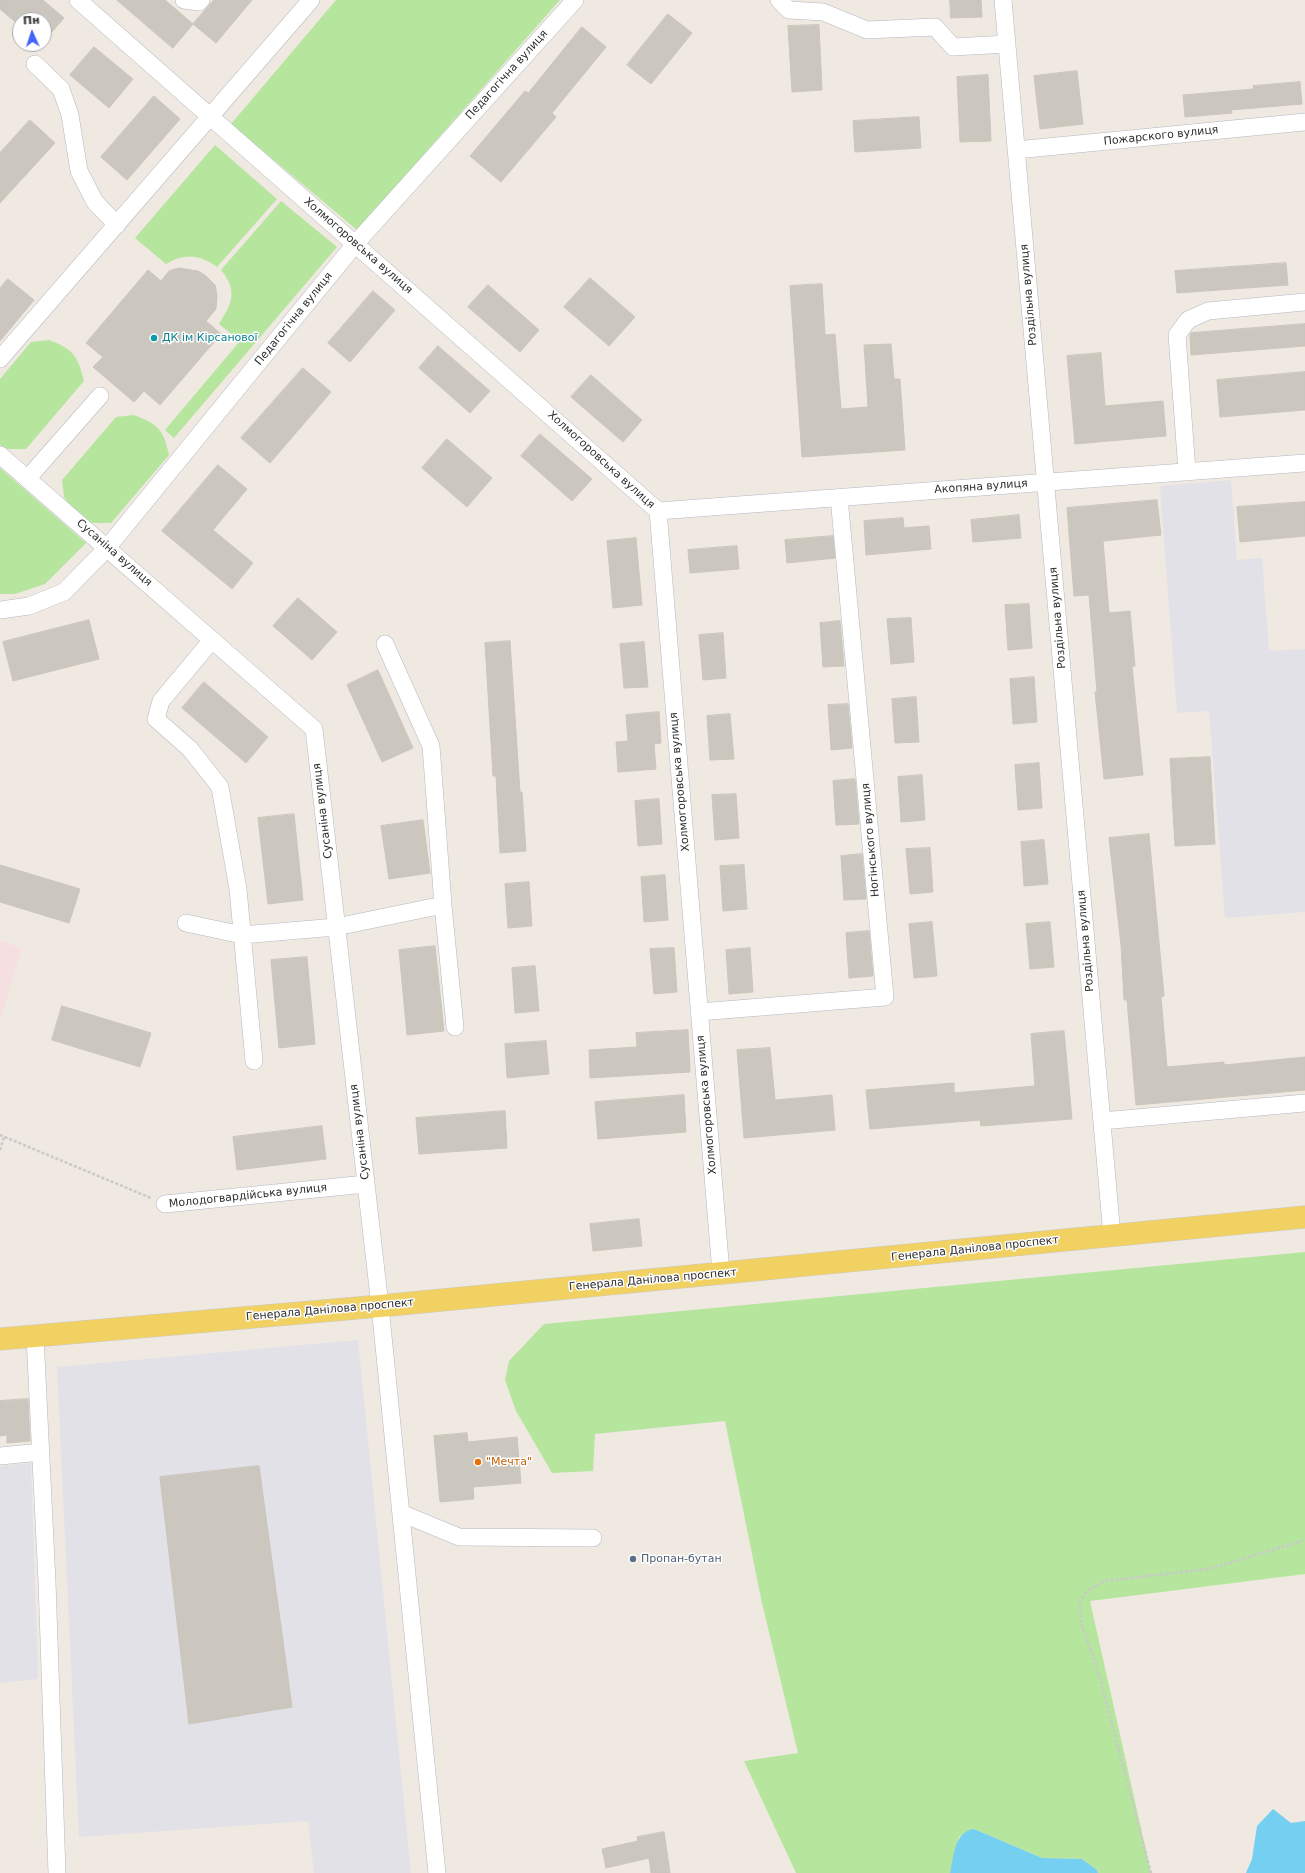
<!DOCTYPE html>
<html>
<head>
<meta charset="utf-8">
<style>
  body { margin:0 }
  #map { position:relative; width:1305px; height:1873px; overflow:hidden; background:#efe9e1; font-family:"DejaVu Sans",sans-serif }
  canvas { display:block }
  .north { position:absolute; left:12px; top:12px; width:40px; height:40px; box-sizing:border-box; background:#fff; border:1px solid #ababab; border-radius:50%; rotate:357deg; font-size:11px; font-weight:700; line-height:16px; text-align:center; color:#2e2e2e }
  .north::after { content:''; display:block; margin:auto; width:14px; height:18px; background:#4264fb; clip-path:polygon(50% 0,100% 100%,50% 72%,0 100%) }
</style>
</head>
<body>
<div id="map">
<canvas width="1305" height="1873"></canvas>
<div class="north">Пн</div>
</div>
<script>
const ctx = document.querySelector('canvas').getContext('2d');
ctx.lineJoin = 'round';
function paint(path, color) { ctx.fillStyle = color; ctx.fill(path, 'evenodd'); }
function stroke(path, color, width, dash) { ctx.strokeStyle = color; ctx.lineWidth = width; ctx.lineCap = dash ? 'butt' : 'round'; ctx.setLineDash(dash || []); ctx.stroke(path); }
function label(font, color, halo, rows, align = 'center') {
  ctx.font = font + ' "DejaVu Sans",sans-serif'; ctx.lineWidth = 3; ctx.setLineDash([]); ctx.textBaseline = 'middle'; ctx.strokeStyle = halo; ctx.fillStyle = color; for (const [text, x, y, turn = 0] of rows) {
    ctx.save(); ctx.translate(x, y); ctx.rotate((+turn || 0) * Math.PI / 180); ctx.textAlign = isNaN(turn) ? turn : align; if (halo) ctx.strokeText(text, 0, 0); ctx.fillText(text, 0, 0); ctx.restore();
  }
}
paint(new Path2D(`
  M1231,480L1237,560L1262,558L1269,651L1305,649V912L1225,918L1209,711L1177,713L1160,486Z
  M358,1340L411,1873H314L308,1821L79,1837L57,1367Z
  M31,1463L38,1679L0,1683V1466Z`), '#e3e1e8');
paint(new Path2D(`
  M0,941L22,948L0,1020Z`), '#f5dfe0');
paint(new Path2D(`
  M336,0H560L357,230L231,124Z
  M215,145L277,199L217,267C201,254 183,253 166,264L135,238Z
  M281,201L337,247L174,438L165,430L240,341L219,324C232,303 238,291 221,270Z
  M49,340C73,349 78,356 84,381L26,449H7L0,445V379L31,342Z
  M134,415C158,424 164,430 169,455L111,523H92L76,514L64,497L62,480L116,417Z
  M0,468L86,543L45,584L15,594H0Z
  M1305,1252V1574L1090,1601L1151,1873H1098L1097,1870L1082,1859L1042,1858L974,1829L959,1837L950,1873H796L744,1761L798,1753L762,1603L725,1421L595,1434L593,1471L552,1473L516,1411L505,1380L509,1361L544,1324Z`), '#b6e59e');
paint(new Path2D(`
  M1273,1809L1291,1823L1305,1821V1873H1246L1252,1859L1257,1826Z
  M974,1829L1042,1858L1082,1859L1097,1870L1098,1873H950C954,1856 954,1832 974,1829Z`), '#75cff0');
const building = new Path2D(`
  M0,0H43L64,18L44,41V20H20V26L0,9Z
  M117,0H165L193,24L173,48Z
  M214,0H252L216,43L193,24Z
  M950,0H981L982,17L951,18Z
  M668,14L692,33L651,84L627,65Z
  M819,25L822,90L792,92L788,26Z
  M582,27L606,47L552,113L556,117L501,182L470,156L525,91L528,93Z
  M94,47L133,79L109,108L70,75Z
  M1077,71L1083,124L1040,129L1034,76Z
  M988,75L991,141L960,142L957,77Z
  M1300,82L1302,104L1231,110L1232,113L1185,117L1183,95L1254,89L1253,86Z
  M154,96L180,119L127,180L101,157Z
  M919,117L921,148L855,152L853,121Z
  M30,120L55,143L0,203V153Z
  M1286,263L1288,285L1177,293L1175,271Z
  M179,268L198,271L206,276L215,285L217,295L216,309L206,321L221,334L160,405L144,391L134,402L93,367L103,357L86,343L148,270L161,281L169,271Z
  M590,278L635,317L609,346L564,307Z
  M8,279L34,300L0,341V288Z
  M822,284L825,335L835,334L841,409L868,407L864,345L891,344L894,379H900L905,450L802,457L790,286Z
  M488,285L539,330L520,352L468,307Z
  M373,291L395,310L350,362L328,343Z
  M1305,324V346L1191,355L1190,335L1191,333Z
  M438,346L490,391L470,413L419,368Z
  M1101,353L1105,406L1163,401L1166,436L1075,444L1067,356Z
  M303,368L331,392L270,463L241,438Z
  M1305,372V410L1220,417L1217,380Z
  M591,375L642,420L623,442L571,397Z
  M540,434L592,479L572,501L521,456Z
  M447,439L492,478L467,507L422,468Z
  M218,465L247,489L213,530L253,563L232,589L162,531Z
  M1157,500L1161,535L1103,541L1109,613L1130,611L1135,666H1132L1143,775L1104,779L1095,692H1097L1089,595L1074,596L1067,508Z
  M1305,502V536L1240,542L1237,507Z
  M1019,515L1021,538L973,542L971,520Z
  M903,518L904,528L929,526L931,549L866,555L864,521Z
  M833,536L835,558L787,563L785,540Z
  M636,538L642,605L613,608L607,541Z
  M737,546L739,569L690,573L688,550Z
  M298,598L337,632L312,660L273,626Z
  M1029,604L1032,648L1008,650L1005,605Z
  M911,618L914,662L891,664L887,619Z
  M89,620L99,659L13,681L3,642Z
  M840,621L844,666L823,667L820,623Z
  M723,633L726,678L703,680L699,635Z
  M510,641L520,792H522L526,851L500,853L496,776H493L485,643Z
  M644,642L648,687L624,688L620,644Z
  M378,670L413,748L382,762L347,685Z
  M1034,677L1037,722L1013,724L1010,679Z
  M204,682L268,737L246,763L182,708Z
  M916,697L919,742L895,743L892,699Z
  M848,704L852,748L831,750L828,705Z
  M659,712L661,743L654,744L656,769L618,772L616,742L628,741L626,715Z
  M730,714L734,759L710,760L707,716Z
  M1210,757L1215,844L1175,846L1170,759Z
  M1039,763L1042,808L1018,810L1015,765Z
  M922,775L925,820L901,822L898,777Z
  M855,779L859,824L836,825L833,781Z
  M736,794L739,838L715,840L712,795Z
  M659,799L662,844L638,846L635,801Z
  M294,814L303,900L268,904L258,818Z
  M423,820L430,873L389,879L381,826Z
  M1149,834L1164,996L1161,997L1167,1067L1224,1062V1065L1305,1057V1090L1136,1105L1127,1000H1124L1121,945L1109,838Z
  M1044,840L1048,884L1024,886L1021,842Z
  M930,848L933,892L910,894L906,849Z
  M862,854L866,899L844,900L841,856Z
  M0,865L80,889L69,923L0,902Z
  M744,865L747,909L723,911L720,866Z
  M665,875L668,920L644,922L641,877Z
  M529,882L532,926L508,928L505,884Z
  M932,922L937,976L914,978L909,924Z
  M1050,922L1054,967L1030,969L1026,924Z
  M869,931L873,976L849,978L846,933Z
  M435,946L444,1031L407,1035L399,950Z
  M674,948L677,992L654,994L650,949Z
  M750,948L753,992L729,994L726,950Z
  M307,957L315,1044L279,1048L271,960Z
  M535,966L539,1011L515,1013L512,968Z
  M62,1006L151,1033L140,1067L52,1040Z
  M688,1030L690,1072L590,1078L589,1050L637,1047L636,1033Z
  M1064,1031L1072,1119L981,1126L980,1120L870,1129L866,1090L954,1083V1093L1035,1086L1031,1034Z
  M546,1041L549,1074L507,1078L505,1044Z
  M770,1048L775,1100L832,1095L835,1130L744,1138L737,1050Z
  M684,1095L686,1132L598,1139L595,1102Z
  M505,1111L507,1148L419,1154L416,1118Z
  M322,1126L326,1159L237,1170L233,1137Z
  M639,1219L642,1246L593,1251L590,1224Z
  M28,1399L30,1441L7,1443V1435L0,1436V1401Z
  M467,1433L468,1442L517,1437L521,1483L473,1487L474,1499L440,1502L434,1436Z
  M259,1466L292,1707L189,1724L160,1477Z
  M664,1832L670,1873H651L649,1858L606,1868L602,1849L638,1841L637,1837Z`);
paint(building, '#cbc7bf');
stroke(building, '#cbc5ba', 1);
const minor = new Path2D(`
  M78,0L658,511L721,1273
  M184,0L199,2L201,0
  M779,0L789,10L823,12L867,30L935,27L953,47L1007,44
  M1003,0L1112,1236
  M35,64L61,89L70,115L79,171L95,202L117,225
  M1016,150L1305,122
  M0,359L311,0
  M0,455L314,729L380,1306L437,1873
  M1187,472L1177,335L1188,320L1208,311L1305,302
  M28,478L100,396
  M658,511L1305,463
  M0,610L29,606L64,592L107,548L356,243L575,0
  M212,640L161,701L156,719L190,749L220,787L238,889L254,1061
  M385,644L431,746L443,905L455,1027
  M186,923L242,935L336,927L443,905
  M699,1012L885,997L839,497
  M1102,1121L1305,1103
  M165,1204L366,1184
  M35,1336L47,1582L57,1873
  M0,1456L41,1452
  M401,1513L459,1537L593,1538`);
const major = new Path2D(`
  M0,1339L380,1306L1305,1217`);
stroke(minor, '#b4b7c1', 18);
stroke(major, '#c9c9c9', 23);
stroke(new Path2D(`
  M0,1135L151,1198
  M0,1150L4,1137
  M1151,1873L1097,1667L1082,1627L1080,1601L1087,1591L1105,1581L1209,1569L1305,1540`), '#c9c9c9', 2.5, [3, 2]);
stroke(minor, '#fff', 17);
stroke(major, '#f2d163', 22);
for (const [x, y, r, color] of [
  [154,338,4,"#0f9aa8"],
  [478,1462,4,"#e8710a"],
  [633,1559,4,"#5c6f8a"]
]) { const dot = new Path2D(); dot.arc(x, y, r, 0, 2 * Math.PI); ctx.fillStyle = color; ctx.fill(dot); stroke(dot, '#fff', 1.5); }
label('11px', '#2e2e2e', '#fff', [
  ["Педагогічна вулиця",507,75,-48],
  ["Пожарского вулиця",1161,136,-6],
  ["Холмогоровська вулиця",358,246,41],
  ["Роздільна вулиця",1029,295,-95],
  ["Педагогічна вулиця",294,319,-51],
  ["Холмогоровська вулиця",601,460,42],
  ["Акопяна вулиця",981,487,-4],
  ["Сусаніна вулиця",114,553,41],
  ["Роздільна вулиця",1058,618,-95],
  ["Холмогоровська вулиця",680,782,-95],
  ["Сусаніна вулиця",323,811,-97],
  ["Ногінського вулиця",871,840,-95],
  ["Роздільна вулиця",1086,941,-95],
  ["Холмогоровська вулиця",707,1105,-95],
  ["Сусаніна вулиця",360,1132,-97],
  ["Молодогвардійська вулиця",248,1196,-6],
  ["Генерала Данілова проспект",975,1249,-6],
  ["Генерала Данілова проспект",653,1280,-5],
  ["Генерала Данілова проспект",330,1310,-5]
]);
label('11px', '#0d838f', '#fff', [
  ["ДК ім Кірсанової",162,338]
], 'left');
label('11px', '#c56008', '#fff', [
  ["\"Мечта\"",486,1462]
], 'left');
label('11px', '#4e5e75', '#fff', [
  ["Пропан-бутан",641,1559]
], 'left');
</script>
</body>
</html>
